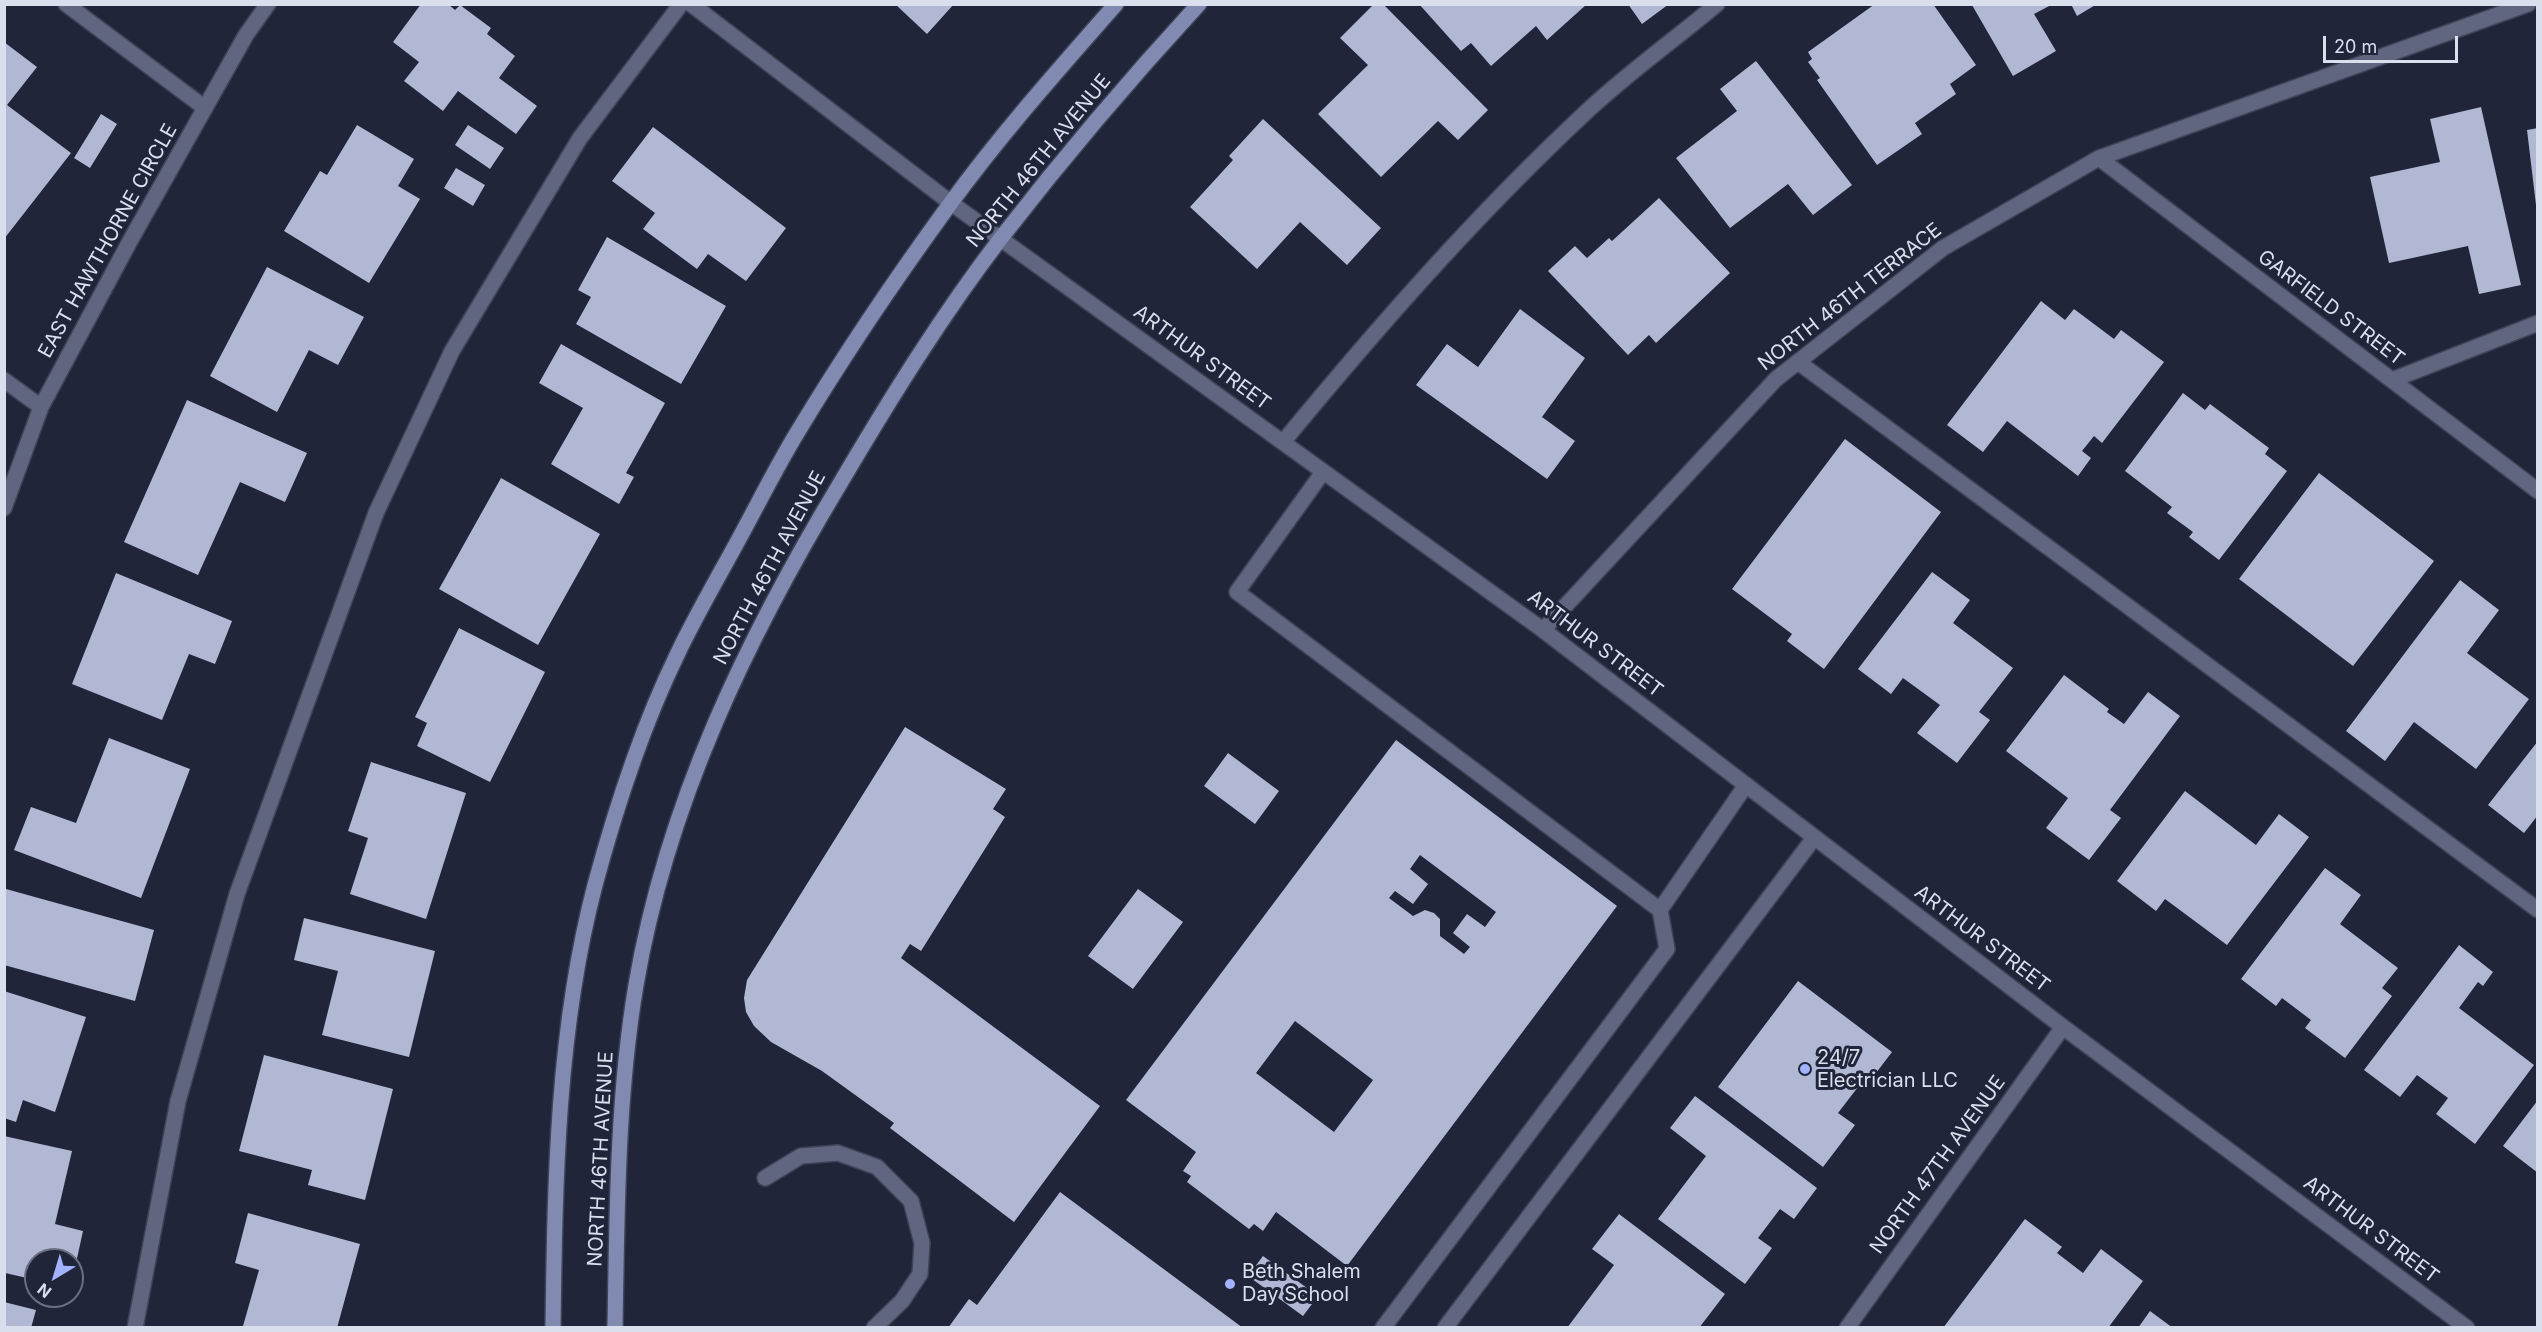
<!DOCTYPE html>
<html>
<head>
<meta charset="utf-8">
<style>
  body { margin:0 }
  #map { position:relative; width:2542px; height:1332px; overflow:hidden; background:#20253a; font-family:Inter,sans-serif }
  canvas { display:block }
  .frame { position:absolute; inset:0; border:6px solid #dadfed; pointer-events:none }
  .north { position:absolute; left:24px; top:1248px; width:60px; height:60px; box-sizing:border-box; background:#20253a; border:2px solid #6a6f82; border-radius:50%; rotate:218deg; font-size:16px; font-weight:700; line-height:24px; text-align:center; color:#dadfed }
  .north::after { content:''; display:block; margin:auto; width:21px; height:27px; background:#a1b3fd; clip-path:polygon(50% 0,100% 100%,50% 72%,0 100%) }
  .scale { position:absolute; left:2323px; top:36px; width:135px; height:27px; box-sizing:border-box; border:3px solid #dadfed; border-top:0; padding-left:8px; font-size:18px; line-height:21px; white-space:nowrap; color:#dadfed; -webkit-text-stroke:4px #20253a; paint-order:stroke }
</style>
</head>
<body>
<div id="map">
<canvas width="2542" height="1332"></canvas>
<div class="frame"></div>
<div class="north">N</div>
<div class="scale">20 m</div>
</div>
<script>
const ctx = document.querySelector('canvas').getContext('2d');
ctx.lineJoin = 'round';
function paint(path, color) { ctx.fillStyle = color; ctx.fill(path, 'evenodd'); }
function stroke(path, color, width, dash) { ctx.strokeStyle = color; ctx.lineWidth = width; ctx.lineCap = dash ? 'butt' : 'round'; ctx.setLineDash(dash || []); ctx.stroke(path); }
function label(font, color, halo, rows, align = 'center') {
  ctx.font = font + ' Inter,sans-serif'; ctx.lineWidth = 6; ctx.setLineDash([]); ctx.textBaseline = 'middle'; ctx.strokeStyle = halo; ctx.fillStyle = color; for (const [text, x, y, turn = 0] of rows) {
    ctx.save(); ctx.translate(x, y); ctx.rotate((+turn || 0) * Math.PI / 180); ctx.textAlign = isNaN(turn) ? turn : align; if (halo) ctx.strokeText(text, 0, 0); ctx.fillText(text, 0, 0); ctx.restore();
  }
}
paint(new Path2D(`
  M421,4H448L455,10L460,5L491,28L487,34L515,56L499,78L537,106L516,134L458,91L443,111L404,81L419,62L393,42Z
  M895,4H954L927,34Z
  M1419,4H1587L1547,40L1536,26L1491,66L1471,43L1461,51Z
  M1628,4H1669L1642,24Z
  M1875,4H1933L1976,65L1950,84L1956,94L1915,123L1922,134L1877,165L1817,80L1820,78L1808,62L1812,59L1808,52Z
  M2071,4H2097L2077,16Z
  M1373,5H1384L1488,110L1458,140L1438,121L1381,177L1318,114L1368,65L1340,38Z
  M1972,5H2051L2034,14L2056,51L2013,76Z
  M4,42L37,67L7,105L71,153L4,239Z
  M1756,61L1852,185L1813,215L1788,184L1730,228L1676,158L1737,111L1720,89Z
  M2481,107L2521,285L2479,294L2468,246L2389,263L2370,177L2440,162L2430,119Z
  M101,114L117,124L90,168L74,158Z
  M1263,119L1381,228L1347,265L1300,222L1257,269L1190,207L1233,160L1229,156Z
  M357,125L414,159L398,186L420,199L369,283L284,231L320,171L327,175Z
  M468,125L504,148L490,169L455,145Z
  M653,127L786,228L746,281L708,254L697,269L643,229L655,213L612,181Z
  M2538,128V205H2536L2527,130Z
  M456,168L485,185L473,206L444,188Z
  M1659,198L1730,273L1656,343L1649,335L1628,355L1548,271L1575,246L1587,258L1609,238L1612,241Z
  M607,237L726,306L681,384L576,324L591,297L578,290Z
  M267,267L364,317L338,365L309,350L277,412L210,376Z
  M2041,301L2065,320L2074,309L2114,339L2121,330L2164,362L2102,443L2094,436L2082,451L2091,458L2078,476L2007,421L1983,452L1947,425Z
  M1520,309L1585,358L1542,417L1575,441L1547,479L1416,385L1447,344L1478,367Z
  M561,344L665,403L626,473L634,477L619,504L551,464L583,408L539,383Z
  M2183,393L2205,410L2210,404L2269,448L2265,454L2287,471L2219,560L2189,537L2193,532L2167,513L2172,507L2125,471Z
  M187,400L307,453L285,502L240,482L198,575L124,542Z
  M1845,439L1941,512L1824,669L1787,641L1792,634L1732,589Z
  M2319,473L2434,561L2353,666L2239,579Z
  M501,478L600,534L538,645L439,589Z
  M1932,572L1970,600L1953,623L2013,668L1979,712L1990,720L1957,763L1917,733L1940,705L1903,678L1891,694L1858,669Z
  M116,573L232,621L215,664L189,654L162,720L72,684Z
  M2460,580L2499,610L2467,653L2529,699L2476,769L2414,722L2385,761L2346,731Z
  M459,628L545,672L490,782L417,746L427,723L415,717Z
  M2064,675L2109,709L2107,712L2124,724L2148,692L2180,716L2110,810L2121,818L2089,860L2046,828L2068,798L2006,751Z
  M905,727L1006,789L993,809L1005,817L921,951L910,944L901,958L1100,1106L1014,1222L890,1128L894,1123L822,1071L771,1042L754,1026L746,1012L744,998L747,980Z
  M109,738L190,769L141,898L14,850L31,807L76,823Z
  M1396,740L1617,906L1347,1266L1276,1212L1263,1231L1254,1224L1249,1229L1187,1182L1191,1176L1183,1171L1196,1152L1126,1100ZM1420,855L1496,912L1485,927L1467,914L1453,933L1470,947L1464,954L1440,936V919L1434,913L1425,910L1413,916L1389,898L1395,891L1413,904L1428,884L1410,869ZM1295,1021L1373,1080L1334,1132L1256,1073Z
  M2538,741V815L2524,833L2488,805Z
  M1228,753L1279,791L1255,824L1204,786Z
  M371,762L466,793L426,919L350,894L368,838L348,831Z
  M2185,791L2256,845L2279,814L2309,837L2227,945L2165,899L2156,911L2117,881Z
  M2325,868L2361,895L2340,924L2398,968L2382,988L2392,996L2345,1058L2305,1028L2311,1020L2282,998L2276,1006L2241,979Z
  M6,889L154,930L135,1001L4,965Z
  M1138,889L1183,922L1133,989L1088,956Z
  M304,918L435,951L409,1057L322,1035L338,971L294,960Z
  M2459,945L2493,972L2483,986L2478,982L2459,1008L2534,1065L2475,1144L2436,1114L2448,1098L2417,1075L2400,1097L2364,1070Z
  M1798,981L1892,1052L1863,1090L1858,1087L1838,1113L1855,1125L1823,1167L1718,1087Z
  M4,991L86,1017L55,1112L23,1100L16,1122L4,1118Z
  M264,1055L393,1089L365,1200L308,1185L312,1170L239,1151Z
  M1695,1096L1817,1188L1794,1219L1780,1209L1758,1238L1772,1248L1745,1284L1658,1219L1706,1156L1670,1128Z
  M2538,1100V1173L2503,1146Z
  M4,1136L72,1151L55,1224L83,1231L73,1277L72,1260H36V1280L5,1273Z
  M1060,1192L1243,1328H948L969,1299L977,1305Z
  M248,1213L360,1244L337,1328L243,1326L259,1270L235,1263Z
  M1619,1214L1725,1294L1699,1328H1567L1614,1265L1592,1249Z
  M2025,1219L2062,1247L2057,1253L2083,1273L2101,1249L2143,1281L2108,1328H1943Z
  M1263,1256L1318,1296L1303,1316L1248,1276Z
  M4,1302L36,1310L31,1328H4Z
  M2150,1311L2173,1328H2138Z`), '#b1b8d4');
const lane = new Path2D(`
  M66,4L205,108
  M1798,362L2538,910
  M2392,380L2538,323
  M1283,442C1377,328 1475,216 1584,114C1625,75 1673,41 1717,4
  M1323,472L1237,592L1660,910
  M765,1178L801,1156L838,1153L877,1167L911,1201L922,1243L920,1274L902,1301L874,1328
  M135,1328L178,1101L237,894L376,513L452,351L580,138L681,4
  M1383,1328L1667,949L1660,910L1746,785
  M1445,1328L1814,838`);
const street = new Path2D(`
  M691,4L951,203L1543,630L2063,1027L2467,1328
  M2099,158L2538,491
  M4,380L41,407
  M4,508L41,407L130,241L246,35L268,4
  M1543,630L1776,379L1943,248L2099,158L2528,4
  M1847,1328L2063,1027`);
const secondary = new Path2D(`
  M553,1328C555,1179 557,1030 595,885C616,807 642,727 677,655C696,615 719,576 740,537C759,502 777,466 797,433C844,355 896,278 950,204C1001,134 1059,69 1116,4
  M615,1328C617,1213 617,1098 636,985C667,803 747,638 841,482C890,399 942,315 1001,238C1063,158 1130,79 1199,4`);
stroke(lane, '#3e4357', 18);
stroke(street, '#3e4357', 18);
stroke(secondary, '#3e4357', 18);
stroke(lane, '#60667f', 15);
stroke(street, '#60667f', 15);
stroke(secondary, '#818bb2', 15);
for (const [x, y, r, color] of [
  [1805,1069,6,"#a1b3fd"],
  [1230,1284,6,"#a1b3fd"]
]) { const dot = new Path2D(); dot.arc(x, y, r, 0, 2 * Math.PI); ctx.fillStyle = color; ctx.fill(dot); stroke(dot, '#20253a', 2); }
label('20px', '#dadfed', '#20253a', [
  ["NORTH 46TH AVENUE",1039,161,-51],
  ["EAST HAWTHORNE CIRCLE",108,241,-61],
  ["NORTH 46TH TERRACE",1850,297,-38],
  ["GARFIELD STREET",2331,308,37],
  ["ARTHUR STREET",1202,358,36],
  ["NORTH 46TH AVENUE",770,568,-62],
  ["ARTHUR STREET",1595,644,37],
  ["ARTHUR STREET",1982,939,37],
  ["NORTH 46TH AVENUE",601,1159,-87],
  ["NORTH 47TH AVENUE",1938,1165,-54],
  ["ARTHUR STREET",2371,1230,37]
]);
label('20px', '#dadfed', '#20253a', [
  ["24/7",1817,1058],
  ["Electrician LLC",1817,1081],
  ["Beth Shalem",1242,1272],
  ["Day School",1242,1295]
], 'left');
</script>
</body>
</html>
